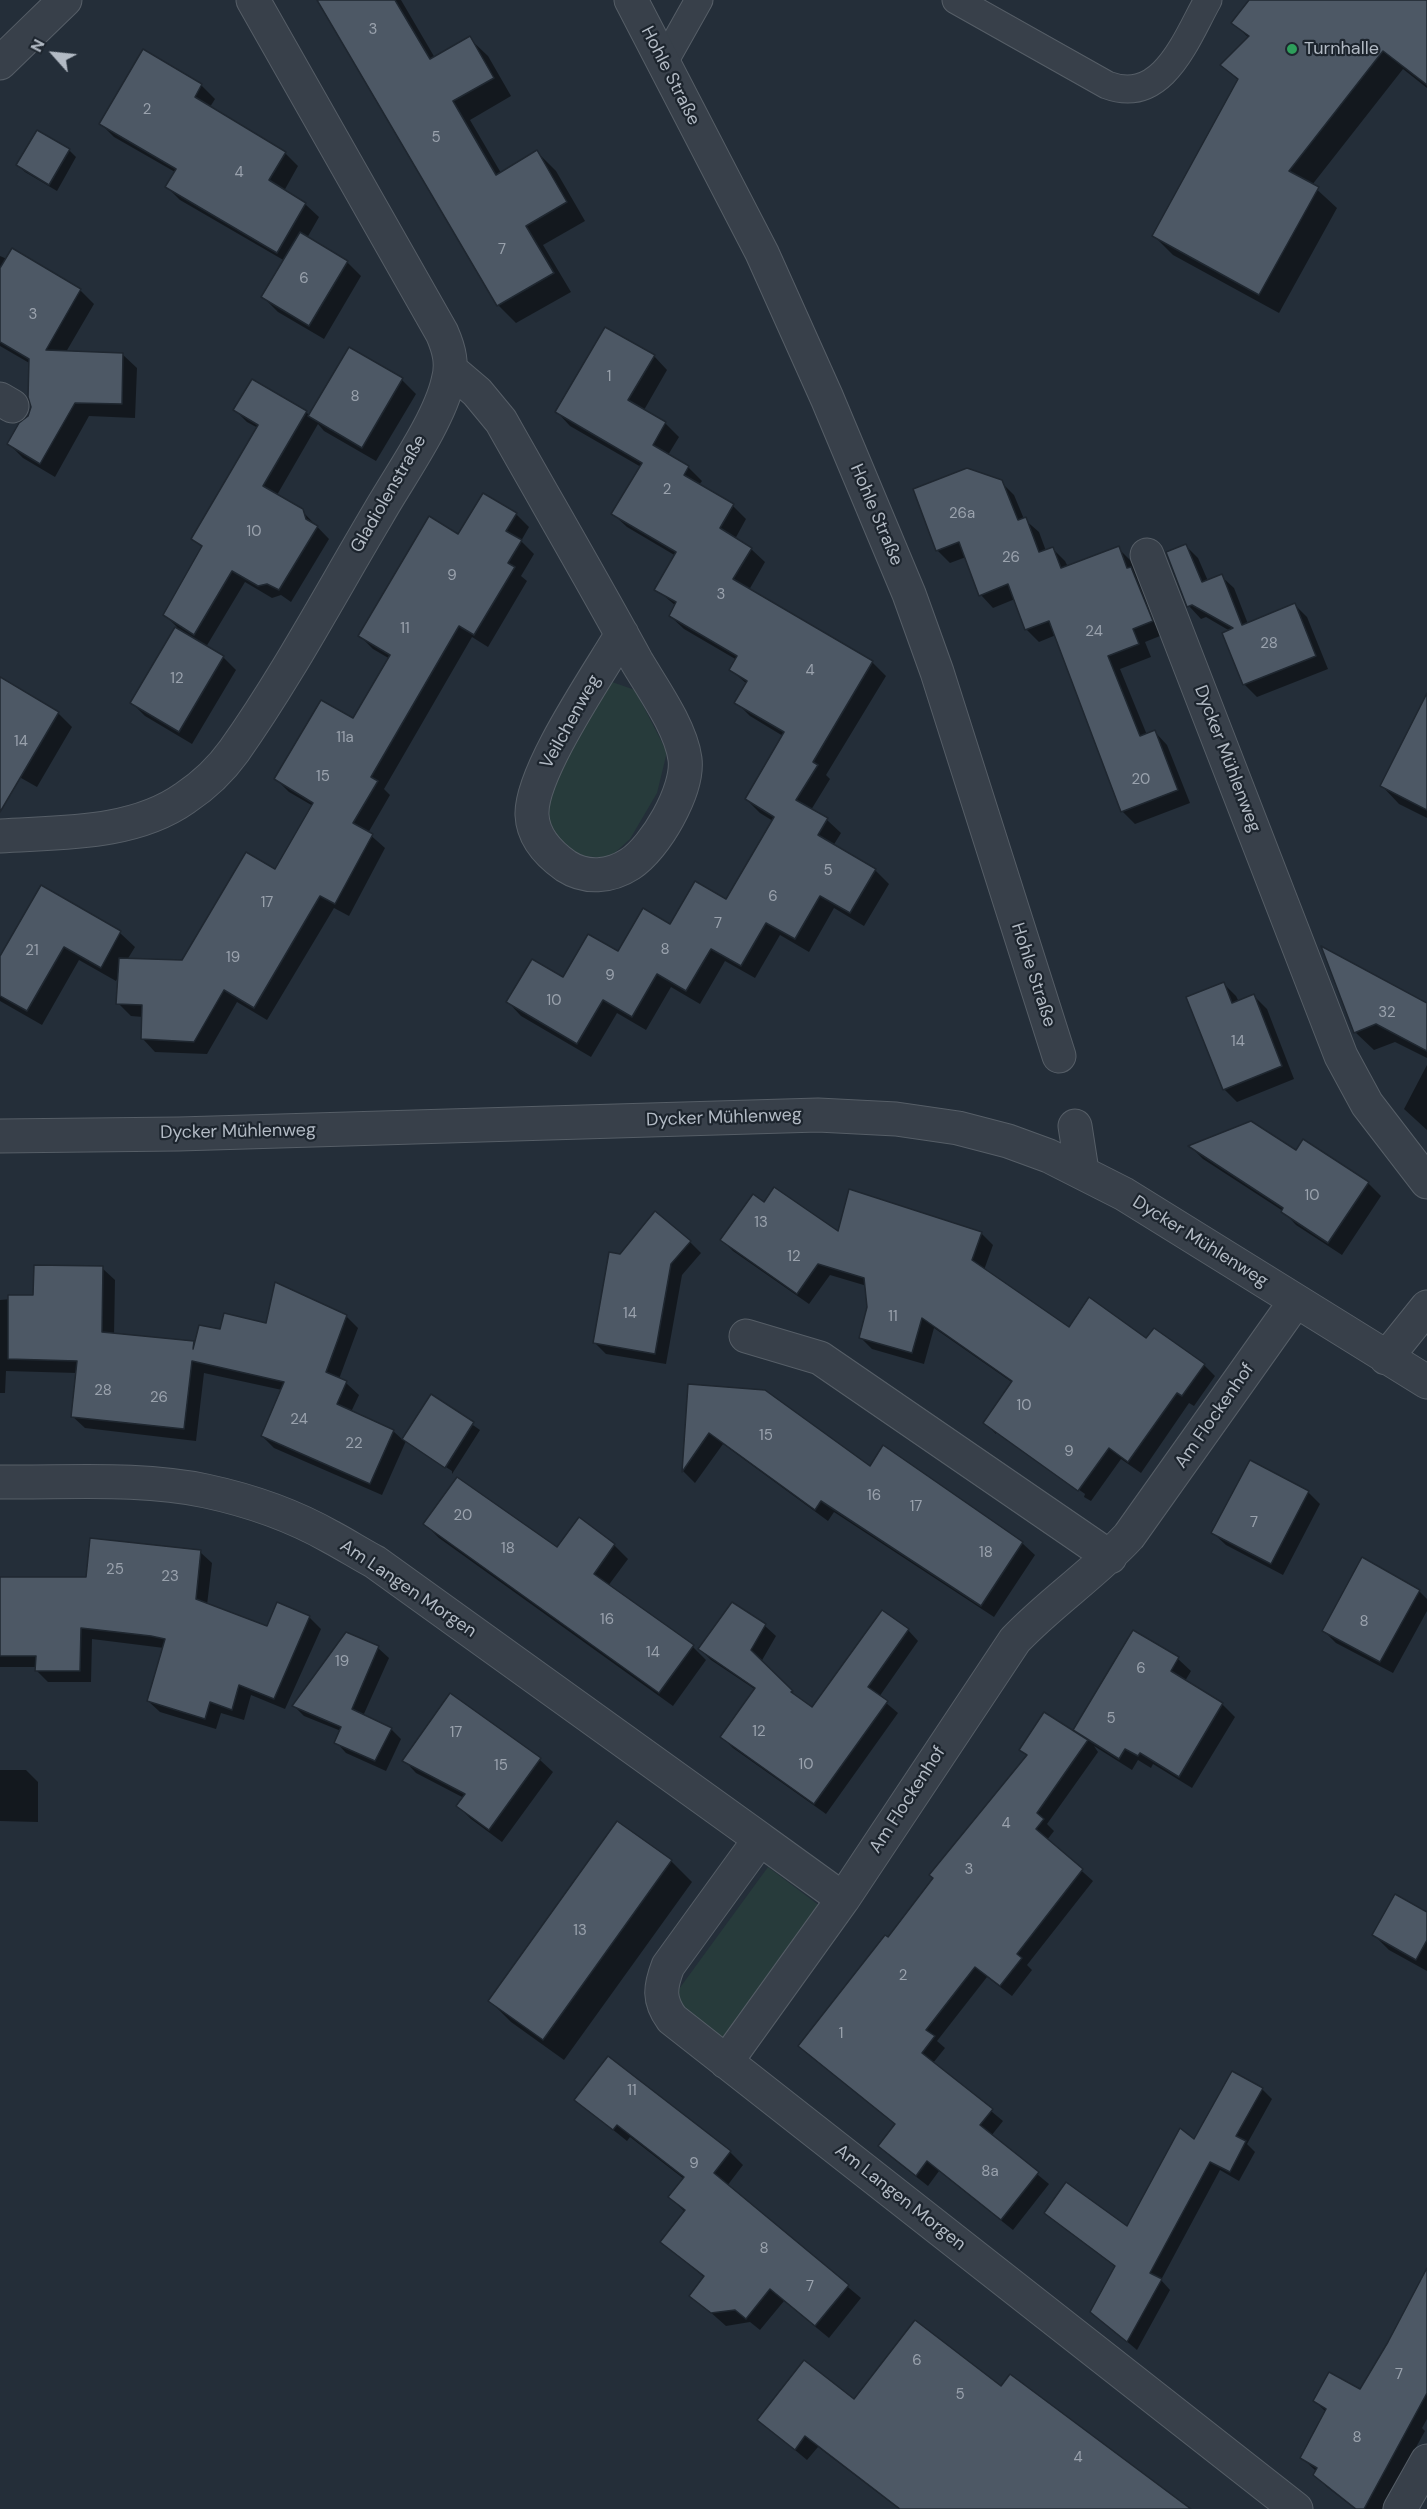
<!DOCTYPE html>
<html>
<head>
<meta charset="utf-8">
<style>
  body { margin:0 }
  #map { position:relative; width:1427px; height:2509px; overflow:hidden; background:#242e39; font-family:"DM Sans",sans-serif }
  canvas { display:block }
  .north { position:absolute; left:24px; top:24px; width:60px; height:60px; -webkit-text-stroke:4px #1d252e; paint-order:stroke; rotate:297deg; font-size:16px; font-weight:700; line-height:24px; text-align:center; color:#b3bbc5 }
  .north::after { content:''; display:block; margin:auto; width:21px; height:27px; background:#b3bbc5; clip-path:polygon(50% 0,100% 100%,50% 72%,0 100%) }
</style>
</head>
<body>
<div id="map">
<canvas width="1427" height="2509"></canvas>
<div class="north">N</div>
</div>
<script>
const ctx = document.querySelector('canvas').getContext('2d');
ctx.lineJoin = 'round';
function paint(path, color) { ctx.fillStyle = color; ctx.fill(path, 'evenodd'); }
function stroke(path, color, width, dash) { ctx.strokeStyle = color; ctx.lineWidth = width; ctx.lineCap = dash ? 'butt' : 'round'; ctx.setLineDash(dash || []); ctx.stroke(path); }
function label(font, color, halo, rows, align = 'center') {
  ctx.font = font + ' "DM Sans",sans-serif'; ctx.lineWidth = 4.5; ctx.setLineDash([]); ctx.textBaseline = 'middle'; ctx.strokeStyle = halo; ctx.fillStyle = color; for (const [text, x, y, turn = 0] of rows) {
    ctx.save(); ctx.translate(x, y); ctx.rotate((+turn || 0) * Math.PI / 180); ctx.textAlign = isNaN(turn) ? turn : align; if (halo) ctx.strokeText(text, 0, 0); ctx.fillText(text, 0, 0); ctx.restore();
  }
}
paint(new Path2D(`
  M612,682L635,690L667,752L657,793L630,839L609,858L581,856L561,843L546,822L547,792L565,754Z
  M768,1867L824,1909L726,2041L671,2000Z`), '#273b3b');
paint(new Path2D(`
  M319,0H401L435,58L469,38L488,56L511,96L470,120L501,173L537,152L556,171L585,221L543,245L571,292L516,323L498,305Z
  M1251,0H1427V88L1403,69L1312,185L1337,208L1279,313L1173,255L1154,236L1239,81L1222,65L1249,38L1233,23Z
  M201,85L215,99L210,107L285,153L298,166L284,191L305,204L319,217L307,238L347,262L361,276L324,339L278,312L263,297L285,261L180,200L167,187L175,172L114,137L101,124Z
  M69,150L76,157L57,191L25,172L18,165Z
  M0,256L80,290L94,304L66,352L122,354L137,368L135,418L89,416L55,477L23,458L9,444L29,417L32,407L31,364L0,346Z
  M654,356L667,370L644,410L665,423L679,437L668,455L688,467L702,481L699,485L733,506L746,519L735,539L751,549L765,562L749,590L872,662L886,676L826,775L830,779L811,810L827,820L841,833L833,846L875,870L889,884L864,926L834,908L809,952L780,935L755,978L725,961L700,1004L671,987L646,1030L617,1013L591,1057L521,1016L508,1002L563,979L726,901L773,821L760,813L746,799L783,736L750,716L736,702L747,684L731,670L737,660L684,629L670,616L676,606L656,589L676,556L627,527L613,514L641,467L570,426L557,412Z
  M402,380L416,394L376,461L324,431L318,424L277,495L302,511L329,539L291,602L281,595L272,598L245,582L206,647L223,657L236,670L192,744L145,716L132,703L177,627L165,615L203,548L193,539L258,428L247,422L235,410L306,412L310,416Z
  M1001,482L1014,495L1024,519L1039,532L1046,551L1052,548L1065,561L1068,567L1118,548L1131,561L1136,574L1144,581L1165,634L1145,642L1151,657L1120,669L1147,735L1155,732L1167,745L1190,803L1135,824L1122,811L1056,635L1039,642L1026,629L1015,599L993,608L981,595L966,557L950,563L937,550Z
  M516,514L529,527L521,541L534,554L521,576L527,581L488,647L472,637L384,789L390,795L368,833L385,848L349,916L334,908L267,1020L237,1002L207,1054L155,1052L142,1038L143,1017L131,1016L118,1003L119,975L116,981L79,960L42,1025L0,1001V959L120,933L135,947L127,960L183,962L275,871L313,806L289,792L276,779L354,720L390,659L373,649L360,636L459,536Z
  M1186,546L1198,558L1208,581L1221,576L1234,588L1248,624L1295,605L1307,617L1328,669L1257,697L1244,684L1230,631L1206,617L1201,619L1189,606L1168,553Z
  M0,694L58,713L72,727L37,787L0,766Z
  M1427,739V818L1399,804L1382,786Z
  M1223,983L1236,996L1239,1002L1254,996L1267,1009L1294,1079L1237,1102L1224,1089Z
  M1427,1004V1058L1395,1042L1374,1050L1355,1032Z
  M1427,1065V1130L1404,1109Z
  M1190,1146L1296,1152L1368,1183L1381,1196L1342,1255L1296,1225L1283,1211L1203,1159Z
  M765,1204L839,1233H981L993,1245L984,1270L1069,1329L1147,1340L1204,1365L1215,1376L1194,1406L1189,1403L1141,1473L1121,1459L1091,1501L1084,1497L1085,1494L996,1430V1434L985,1423L1013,1383L934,1328L924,1364L872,1349L860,1337L869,1307L867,1286L830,1275L809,1304L733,1251L722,1240Z
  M690,1242L701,1253L682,1275L666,1364L606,1354L595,1343L620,1256Z
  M102,1268L115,1280L114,1335L194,1343L196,1345L221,1331L346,1316L358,1328L339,1379L346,1383L359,1395L351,1412L393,1431L403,1440L431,1396L480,1430L452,1474V1471L406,1441L382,1495L274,1448L262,1436L282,1390L204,1373L196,1441L85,1428L72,1416L77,1373L6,1371L5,1393H0V1300L34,1297Z
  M689,1386L870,1468L1022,1543L1035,1555L994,1617L834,1512L828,1521L723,1444L695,1483L683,1471Z
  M1308,1492L1320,1504L1283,1575L1226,1545L1213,1533Z
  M425,1524L558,1550L614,1545L628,1559L608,1586L693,1647L706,1660L673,1706L439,1538Z
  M200,1552L212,1563L207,1605L267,1628L278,1604L310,1618L321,1629L285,1709L251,1695L244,1720L221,1713L216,1729L160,1712L148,1701L164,1648L92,1639L91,1682H48L37,1671V1667H0V1578H88Z
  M1419,1591L1427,1599V1611L1393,1673L1336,1643L1324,1631Z
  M733,1604L765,1626L776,1636L761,1662L801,1701L813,1709L908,1630L918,1641L879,1697L898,1713L826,1814L733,1748L722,1737L756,1690L711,1660L700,1649Z
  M1134,1632L1178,1659L1191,1671L1185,1681L1222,1704L1235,1717L1192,1788L1153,1764L1151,1768L1138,1760L1132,1770L1094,1746L1098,1752L1047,1824L1054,1831L1047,1840L1093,1881L1027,1965L1032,1970L1012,1996L987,1977L937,2041L945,2048L933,2063L1003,2121L991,2136L1049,2184L1013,2230L939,2171L928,2186L891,2157L880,2146L896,2125L800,2046L888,1939L1027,1756L1021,1750L1081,1735L1075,1730Z
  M346,1634L378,1648L389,1658L363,1716L391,1729L401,1739L386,1771L346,1753L336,1742L341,1731L304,1716L294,1706Z
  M451,1695L540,1760L553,1772L502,1842L471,1819L458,1806L464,1798L416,1773L404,1760Z
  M0,1770H26L38,1782V1822L0,1821Z
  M671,1861L692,1882L564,2060L511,2022L490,2001Z
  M1427,1914V1971L1389,1950L1374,1935Z
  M609,2058L730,2152L743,2165L727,2186L861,2298L829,2338L784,2301L760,2330L750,2322L726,2326L691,2295L705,2278L662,2242L685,2212L670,2197L684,2179L630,2137L627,2141L576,2100Z
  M1262,2089L1272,2099L1247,2144L1255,2152L1239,2181L1220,2170L1161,2280L1170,2290L1137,2350L1092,2312L1116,2267L1046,2213L1128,2228L1194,2141Z
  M1427,2273V2419L1422,2428L1425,2431L1382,2509H1355L1327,2487L1315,2475L1316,2471L1302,2458L1326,2412L1315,2401L1361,2391Z
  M1001,2388L1187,2509H899L818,2447L807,2460L759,2420L854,2401Z`), '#0007');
const building = new Path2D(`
  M317,0H395L430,59L470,36L494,78L453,101L496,175L537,150L567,202L526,226L554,273L497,306Z
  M1249,0H1427V85L1383,51L1289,171L1319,187L1259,295L1152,236L1238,79L1220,65L1249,36L1231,23Z
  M143,49L202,84L195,97L286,152L269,180L306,203L277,253L165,187L176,169L99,124Z
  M37,130L70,149L49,185L16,165Z
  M300,232L348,261L309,326L261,297Z
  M12,248L81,289L46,350L123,353L122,404L75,403L40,464L7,444L19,423L28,416L31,407L28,397L29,359L0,342V268Z
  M605,327L655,355L628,400L666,422L653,445L689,466L684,475L734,504L720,528L752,548L733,579L873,661L813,762L818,765L796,800L828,818L818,835L876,869L850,913L820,896L795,939L766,923L741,966L711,949L686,991L657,974L632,1017L603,1000L577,1044L506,1002L532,959L563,977L588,934L618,951L643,908L670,924L695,881L726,899L774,817L745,799L784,732L734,703L747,681L729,670L737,656L669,616L676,602L654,590L676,552L611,514L642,463L555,412Z
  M349,347L403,378L362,448L308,416Z
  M252,379L307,411L263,486L303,509L306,519L318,526L279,590L267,584L258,586L232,571L194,635L163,615L202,546L191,539L258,425L233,410Z
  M967,468L1002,480L1018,520L1026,517L1039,552L1053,547L1061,568L1119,546L1127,568L1131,567L1153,621L1133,629L1139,644L1108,656L1140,736L1155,730L1178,790L1121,812L1049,621L1025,630L1008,584L979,596L959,542L936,551L913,489Z
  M483,493L517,513L506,531L522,540L508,563L515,567L474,635L459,626L371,777L378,781L353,823L373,834L335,904L320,896L254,1008L224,990L194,1042L141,1039L142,1005L116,1004L119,958L182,960L246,852L275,869L313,803L274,779L321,700L353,718L390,655L358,636L429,516L458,534Z
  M1186,544L1202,582L1222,574L1242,625L1295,603L1316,656L1243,685L1222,633L1233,628L1192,605L1187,607L1166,552Z
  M175,627L224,656L179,732L130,703Z
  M0,677L59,712L0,812Z
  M1427,693V810L1380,786Z
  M41,885L121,931L101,968L64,947L27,1011L0,996V956Z
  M1321,946L1427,1003V1051L1376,1024L1354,1033Z
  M1224,982L1232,1003L1254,994L1282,1066L1223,1090L1186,997Z
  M1251,1121L1296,1150L1303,1139L1369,1182L1328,1243L1281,1212L1283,1208L1188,1146Z
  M774,1187L838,1231L849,1189L982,1232L972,1260L1069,1327L1089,1297L1146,1338L1154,1328L1205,1364L1182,1396L1177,1393L1128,1462L1109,1448L1078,1491L983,1423L1012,1381L922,1318L912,1353L859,1338L867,1307L864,1278L818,1264L797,1294L720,1240L753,1194L764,1202Z
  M655,1211L691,1241L671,1264L655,1354L593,1343L609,1252L620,1254Z
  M34,1265L103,1266L102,1332L194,1341L193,1349L199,1325L220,1329L224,1313L266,1323L275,1282L347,1315L326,1372L347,1381L337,1404L394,1430L370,1484L261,1436L284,1382L192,1361L184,1429L71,1417L77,1361L8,1359V1295H33Z
  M688,1384L765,1390L870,1466L883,1445L1023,1542L981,1606L821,1501L815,1510L709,1433L682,1472Z
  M431,1394L474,1422L445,1468L402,1439Z
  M1250,1460L1309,1491L1271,1564L1211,1533Z
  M457,1477L557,1547L579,1517L615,1544L594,1574L694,1645L659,1693L423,1524Z
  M90,1538L201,1550L196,1599L267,1626L277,1602L310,1616L274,1699L239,1685L232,1710L210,1702L205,1719L147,1701L165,1639L151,1636L81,1628L80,1671H35L36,1656H0V1577H86Z
  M1362,1557L1420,1590L1380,1662L1322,1631Z
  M732,1602L766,1624L751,1650L793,1691L791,1692L812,1707L882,1610L909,1629L868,1687L888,1701L814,1804L720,1737L755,1688L698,1649Z
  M1133,1630L1179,1657L1171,1671L1223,1703L1179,1777L1140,1753L1138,1756L1125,1749L1119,1759L1073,1730Z
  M346,1632L379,1646L352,1709L392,1728L375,1761L334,1743L341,1727L292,1706Z
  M450,1693L541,1758L489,1830L456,1806L465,1794L402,1761Z
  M1044,1712L1088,1740L1037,1813L1044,1819L1036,1829L1083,1869L1017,1954L1022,1958L1000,1986L975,1967L926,2030L935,2036L922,2053L993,2109L980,2125L1039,2172L1001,2220L927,2161L916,2176L878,2146L895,2124L798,2046L885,1935L888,1937L933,1878L929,1875L1027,1755L1019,1750Z
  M617,1821L672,1860L543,2040L488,2001Z
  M1395,1894L1427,1912V1940L1416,1960L1372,1935Z
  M608,2056L731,2151L714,2173L849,2285L815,2326L770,2289L746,2319L735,2310L711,2313L689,2296L704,2276L660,2242L685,2210L668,2197L684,2177L617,2125L613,2130L574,2100Z
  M1232,2071L1263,2088L1236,2136L1246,2141L1230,2172L1210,2162L1150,2273L1162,2279L1127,2342L1090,2312L1115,2266L1044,2213L1066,2182L1127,2226L1180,2128L1194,2139Z
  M1427,2268V2393L1364,2509H1356L1313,2475L1317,2468L1300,2458L1326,2409L1313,2401L1329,2372L1360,2389L1388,2342Z
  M915,2320L1001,2386L1010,2374L1191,2509H900L805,2436L795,2450L757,2420L804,2360L854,2399Z`);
paint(building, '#4d5865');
stroke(building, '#1f2730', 1.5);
const lane = new Path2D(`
  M956,0L1107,85C1163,106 1186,39 1208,0
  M663,64L699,0`);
const street = new Path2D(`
  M631,0L762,253L827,398L909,594L937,672L1059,1056
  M0,63L65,0
  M450,369L477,392L501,421C546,501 593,581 637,662C653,689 681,728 685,759C689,790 655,848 630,864C610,877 586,879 566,866C549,854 533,837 532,815C530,773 599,673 622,634
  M0,399L12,406
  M1147,555L1341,1056L1367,1104L1427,1182
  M0,836C60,832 133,835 185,798C203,786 221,769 234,751C287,676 331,593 378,514C399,477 439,421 448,381C453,364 449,349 442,333L253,0
  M1075,1126L1082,1171
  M0,1136L179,1134L818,1115L896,1119L958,1128L1008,1141L1049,1156L1124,1194L1427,1382
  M746,1336L820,1358L1110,1557
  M1386,1358L1427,1307
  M0,1482C68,1483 140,1477 206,1491C248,1500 294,1516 331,1537C346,1545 360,1554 375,1562L760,1839L668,1966C660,1987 658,2000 672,2019L1296,2509
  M760,1839L843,1899
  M726,2062L843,1899L1015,1640C1051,1602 1094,1574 1129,1536L1295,1302
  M1400,2509L1427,2461`);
stroke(lane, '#565e67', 29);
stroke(street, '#565e67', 35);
stroke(lane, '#38404a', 27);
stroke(street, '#38404a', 33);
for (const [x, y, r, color] of [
  [1292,49,6,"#2e9e5b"]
]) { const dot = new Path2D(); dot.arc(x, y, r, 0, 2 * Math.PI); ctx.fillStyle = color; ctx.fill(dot); stroke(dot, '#1d252e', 2); }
label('15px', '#9aa2ad', null, [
  ["3",373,30],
  ["2",147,110],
  ["5",436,138],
  ["4",239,173],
  ["7",502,250],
  ["6",304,279],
  ["3",33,315],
  ["1",609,377],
  ["8",355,397],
  ["2",667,490],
  ["26a",962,514],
  ["10",254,532],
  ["26",1011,558],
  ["9",452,576],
  ["3",721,595],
  ["11",405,629],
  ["24",1094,632],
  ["28",1269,644],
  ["4",810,671],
  ["12",177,679],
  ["11a",345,738],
  ["14",21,742],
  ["15",323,777],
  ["20",1141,780],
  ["5",828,871],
  ["6",773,897],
  ["17",267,903],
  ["7",718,924],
  ["8",665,950],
  ["21",32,951],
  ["19",233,958],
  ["9",610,976],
  ["10",554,1001],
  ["32",1387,1013],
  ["14",1238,1042],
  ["10",1312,1196],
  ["13",761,1223],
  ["12",794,1257],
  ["14",630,1314],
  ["11",893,1317],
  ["28",103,1391],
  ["26",159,1398],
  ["10",1024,1406],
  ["24",299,1420],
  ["15",766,1436],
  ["22",354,1444],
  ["9",1069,1452],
  ["16",874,1496],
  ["17",916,1507],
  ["20",463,1516],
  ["7",1254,1523],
  ["18",508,1549],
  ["18",986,1553],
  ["25",115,1570],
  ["23",170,1577],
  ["16",607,1620],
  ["8",1364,1622],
  ["14",653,1653],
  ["19",342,1662],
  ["6",1141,1669],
  ["5",1111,1719],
  ["12",759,1732],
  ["17",456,1733],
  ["10",806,1765],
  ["15",501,1766],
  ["4",1006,1824],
  ["3",969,1870],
  ["13",580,1931],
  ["2",903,1976],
  ["1",841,2034],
  ["11",632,2091],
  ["9",694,2164],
  ["8a",990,2172],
  ["8",764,2249],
  ["7",810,2287],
  ["6",917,2361],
  ["7",1399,2375],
  ["5",960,2395],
  ["8",1357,2438],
  ["4",1078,2458]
]);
label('18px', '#b3bbc5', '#1d252e', [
  ["Turnhalle",1304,49]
], 'left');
label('18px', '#b3bbc5', '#1d252e', [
  ["Hohle Straße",670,76,63],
  ["Gladiolenstraße",389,494,-60],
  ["Hohle Straße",876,515,67],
  ["Veilchenweg",571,722,-61],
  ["Dycker Mühlenweg",1227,759,69],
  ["Hohle Straße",1033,975,72],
  ["Dycker Mühlenweg",724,1118,-2],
  ["Dycker Mühlenweg",238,1132,-1],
  ["Dycker Mühlenweg",1200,1242,32],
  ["Am Flockenhof",1215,1416,-55],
  ["Am Langen Morgen",408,1589,34],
  ["Am Flockenhof",908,1800,-57],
  ["Am Langen Morgen",900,2198,38]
]);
</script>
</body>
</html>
